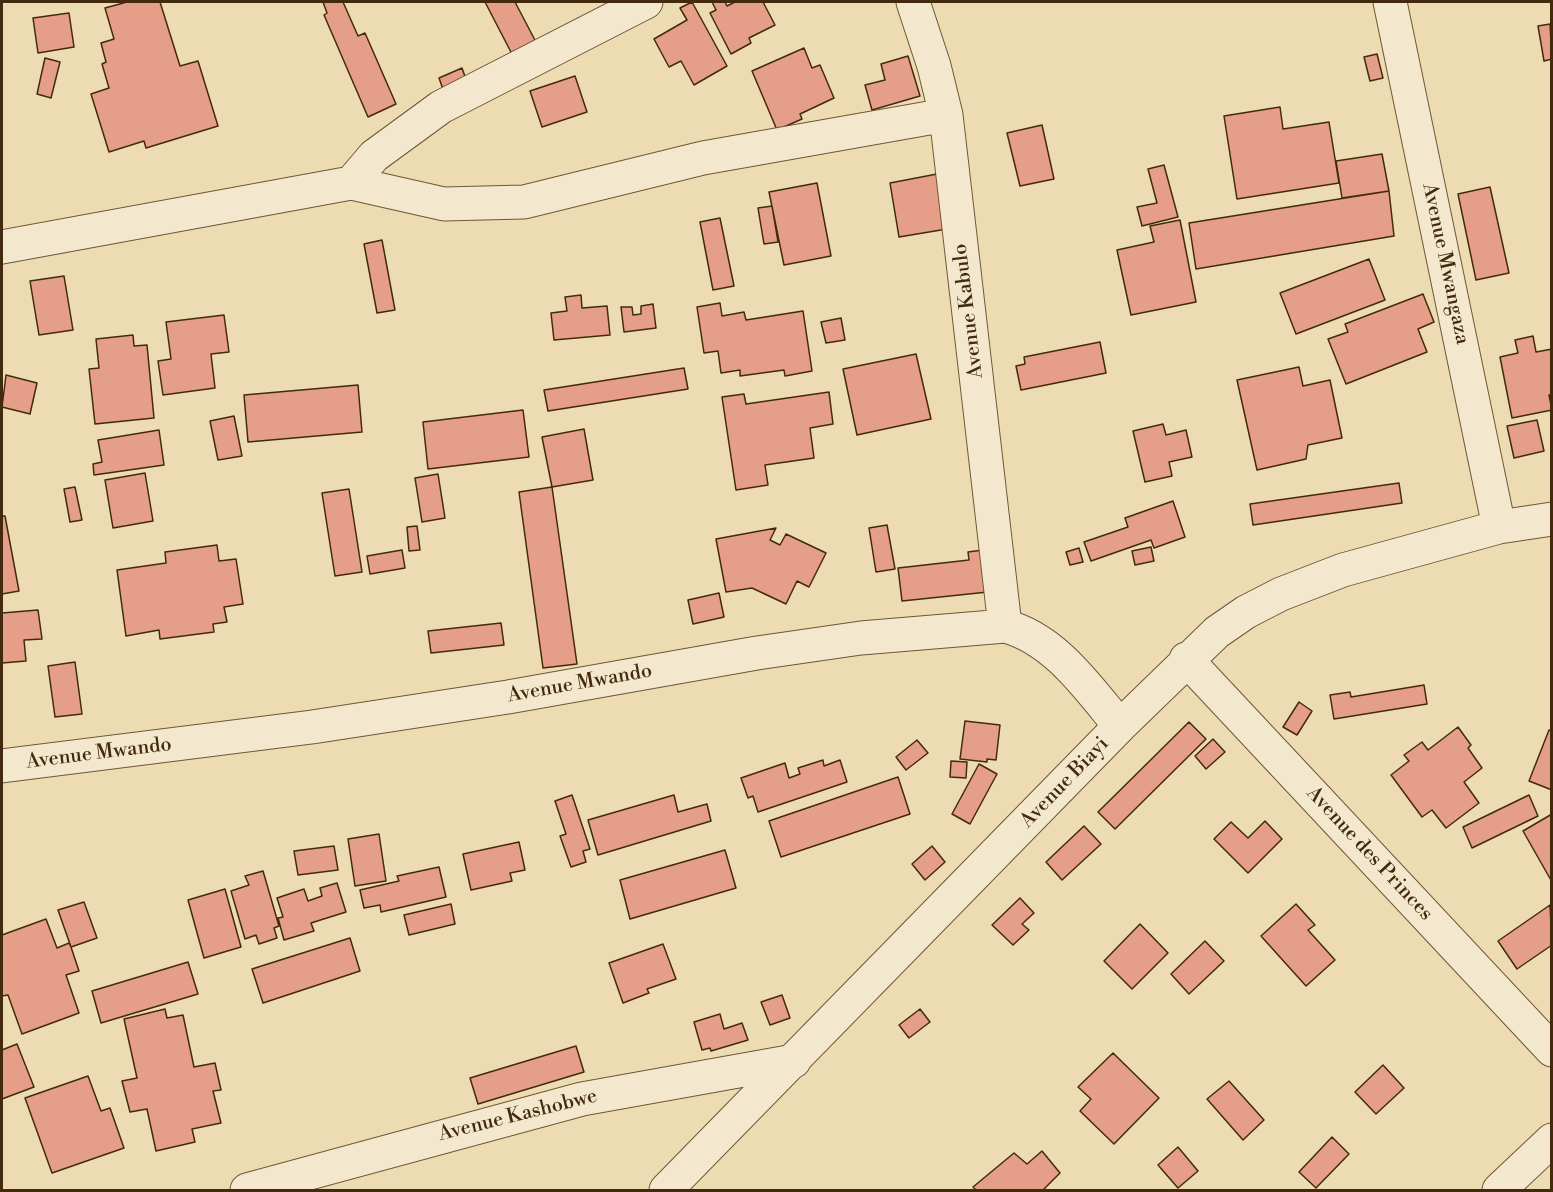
<!DOCTYPE html>
<html>
<head>
<meta charset="utf-8">
<style>
  body { margin:0 }
  #map { position:relative; width:1553px; height:1192px; overflow:hidden; background:#eddcb2; font-family:"Libre Bodoni",serif }
  canvas { display:block }
  .frame { position:absolute; inset:0; border:3px solid #432a0e; pointer-events:none }
</style>
</head>
<body>
<div id="map">
<canvas width="1553" height="1192"></canvas>
<div class="frame"></div>
</div>
<script>
const ctx = document.querySelector('canvas').getContext('2d');
ctx.lineJoin = 'round';
function paint(path, color) { ctx.fillStyle = color; ctx.fill(path, 'evenodd'); }
function stroke(path, color, width, dash) { ctx.strokeStyle = color; ctx.lineWidth = width; ctx.lineCap = dash ? 'butt' : 'round'; ctx.setLineDash(dash || []); ctx.stroke(path); }
function label(font, color, halo, rows, align = 'center') {
  ctx.font = font + ' "Libre Bodoni",serif'; ctx.lineWidth = 4.5; ctx.setLineDash([]); ctx.textBaseline = 'middle'; ctx.strokeStyle = halo; ctx.fillStyle = color; for (const [text, x, y, turn = 0] of rows) {
    ctx.save(); ctx.translate(x, y); ctx.rotate((+turn || 0) * Math.PI / 180); ctx.textAlign = isNaN(turn) ? turn : align; if (halo) ctx.strokeText(text, 0, 0); ctx.fillText(text, 0, 0); ctx.restore();
  }
}
const building = new Path2D(`
  M127,2H160L180,66L198,61L218,126L146,148L144,141L109,152L91,94L109,88L102,64L106,62L101,43L114,39L105,8Z
  M323,2H343L358,36L365,33L396,104L368,117L324,15L327,13Z
  M485,2H515L537,44L513,56Z
  M692,2L727,66L694,85L681,61L669,67L654,39L687,20L680,8Z
  M712,2H725L727,6L735,2H763L775,25L749,38L751,43L731,54L710,13L716,10Z
  M69,13L74,47L38,53L33,18Z
  M1550,24L1552,59L1544,61L1538,26Z
  M804,48L812,68L820,65L834,98L800,114L802,119L777,130L752,71Z
  M1377,54L1383,78L1370,81L1364,57Z
  M908,56L920,96L872,110L865,85L885,80L881,64Z
  M45,58L60,62L51,98L37,94Z
  M462,68L468,85L445,95L439,78Z
  M575,76L587,112L542,127L530,91Z
  M1280,107L1283,129L1329,122L1339,183L1237,199L1224,116Z
  M1042,125L1054,179L1020,186L1007,133Z
  M1382,154L1389,191L1342,198L1336,161Z
  M1164,165L1178,217L1142,226L1137,207L1157,203L1148,169Z
  M937,174L947,229L899,237L890,183Z
  M817,183L831,256L784,265L769,192Z
  M1490,187L1509,273L1476,280L1458,194Z
  M1389,191L1394,236L1196,269L1189,223Z
  M772,206L778,242L764,244L758,208Z
  M720,218L734,286L713,290L700,222Z
  M1180,220L1196,302L1131,315L1117,250L1154,242L1150,226Z
  M382,240L395,310L377,313L364,244Z
  M1369,259L1385,300L1296,334L1280,293Z
  M64,276L73,330L39,335L30,281Z
  M1423,294L1434,322L1418,329L1427,352L1346,384L1328,339L1348,332L1345,324Z
  M581,295L582,308L607,306L610,335L554,340L551,313L567,311L565,297Z
  M720,303L722,316L744,312L746,320L803,311L812,371L785,376L784,370L740,376V370L721,373L718,351L704,353L697,307Z
  M653,304L656,328L624,332L621,307H632L633,315L641,314V306Z
  M224,315L229,352L211,354L215,388L163,395L158,361L171,359L166,322Z
  M841,318L845,340L826,343L821,322Z
  M133,335L134,346L147,345L154,418L95,424L89,369L99,368L96,339Z
  M1533,336L1536,352L1552,349V395H1549L1552,410L1512,418L1500,357L1518,353L1515,340Z
  M1100,342L1106,373L1021,390L1016,366L1025,364L1024,357Z
  M916,354L931,419L857,435L843,369Z
  M1299,367L1303,386L1330,380L1342,438L1308,445L1306,459L1257,470L1237,380Z
  M684,368L688,389L548,411L544,390Z
  M6,375L37,383L30,414L2,407Z
  M358,385L362,432L248,442L244,395Z
  M829,392L833,424L810,428L814,458L765,465L768,485L736,490L722,397L744,394L746,404Z
  M523,410L529,457L428,469L423,422Z
  M234,416L242,456L218,460L210,421Z
  M1537,420L1544,451L1514,458L1507,426Z
  M1163,424L1166,435L1186,430L1192,457L1169,462L1172,476L1145,482L1133,431Z
  M584,429L593,480L552,487L542,437Z
  M159,430L164,465L94,475L93,464L102,462L98,440Z
  M145,473L153,521L113,528L105,480Z
  M438,474L445,518L422,522L415,478Z
  M1399,483L1402,503L1253,525L1250,504Z
  M75,487L82,520L70,522L64,489Z
  M552,487L577,664L543,668L519,492Z
  M349,489L362,572L335,576L322,493Z
  M1173,501L1185,537L1154,548L1151,540L1091,561L1084,542L1128,527L1125,518Z
  M2,516H5L19,591L2,594Z
  M887,525L895,569L876,572L869,528Z
  M417,526L420,550L409,551L407,527Z
  M776,528L770,540L780,545L786,534L826,553L809,587L797,581L786,604L752,588L726,592L716,539Z
  M217,545L219,561L236,559L243,604L224,607L227,622L213,624L214,632L160,639L159,630L126,636L117,570L166,563L165,552Z
  M1151,547L1154,561L1135,565L1132,551Z
  M1079,548L1083,562L1070,565L1066,552Z
  M402,550L405,568L370,574L367,556Z
  M983,550L988,592L902,601L898,568L969,560L968,552Z
  M719,593L724,617L693,624L688,600Z
  M38,610L42,639L24,640L26,661L2,663V613Z
  M501,623L504,645L431,653L428,631Z
  M75,662L82,714L55,717L48,666Z
  M1424,685L1427,704L1334,719L1330,695L1350,692L1351,697Z
  M1299,702L1312,711L1297,735L1283,727Z
  M965,721L1000,725L996,760L987,759V762L960,759Z
  M1189,722L1206,739L1115,829L1098,812Z
  M1458,727L1471,745L1468,748L1482,768L1464,782L1479,803L1446,828L1432,810L1422,817L1391,775L1409,761L1404,755L1422,742L1428,750Z
  M1549,730L1552,731V790L1529,781Z
  M1213,739L1225,752L1206,769L1195,756Z
  M917,740L928,753L906,770L896,757Z
  M823,760L824,766L840,760L847,782L758,812L753,796L748,798L741,778L785,763L789,778L800,774L798,768Z
  M951,761L967,762L966,778L950,777Z
  M979,764L997,774L970,824L952,814Z
  M898,777L910,814L781,857L769,821Z
  M572,795L590,849L583,851L586,862L571,867L560,836L566,834L555,801Z
  M674,795L678,812L707,804L711,821L598,855L588,820Z
  M1529,795L1538,816L1472,848L1463,827Z
  M1552,814V882L1523,831Z
  M1265,821L1282,839L1248,873L1214,839L1231,822L1248,838Z
  M1084,826L1101,844L1062,880L1046,862Z
  M379,834L386,881L355,886L348,839Z
  M519,842L525,870L510,873L512,881L471,890L463,854Z
  M334,846L338,870L298,875L294,851Z
  M932,846L945,862L925,880L912,864Z
  M725,850L736,888L630,919L620,880Z
  M439,867L446,897L381,912L380,905L364,908L360,890L399,881L397,876Z
  M263,871L279,926L274,928L277,938L259,944L256,935L245,939L231,891L249,885L245,876Z
  M337,883L346,912L311,923L314,931L284,940L278,918L283,917L277,898L304,889L308,901L322,896L320,888Z
  M225,889L241,947L204,958L188,900Z
  M1020,898L1034,913L1022,924L1029,930L1013,945L992,925Z
  M84,902L97,938L71,947L58,910Z
  M451,904L455,924L409,935L404,915Z
  M1296,904L1315,925L1308,930L1335,960L1306,986L1261,936Z
  M1550,905L1552,945L1517,969L1498,941Z
  M46,919L57,948L69,943L71,947L79,971L66,975L79,1013L22,1034L8,995L2,996V935Z
  M1140,924L1168,953L1132,989L1104,961Z
  M350,938L360,971L263,1003L252,969Z
  M1205,941L1224,961L1189,994L1171,974Z
  M663,944L676,979L647,989L649,993L623,1003L609,963Z
  M188,962L198,994L101,1023L92,991Z
  M782,995L790,1018L770,1025L761,1002Z
  M165,1009L167,1018L183,1015L194,1067L215,1063L221,1090L213,1091L221,1123L192,1129L195,1142L156,1151L147,1109L130,1112L122,1081L137,1078L124,1019Z
  M920,1009L930,1022L909,1038L899,1025Z
  M720,1014L724,1029L742,1023L748,1040L711,1051L710,1048L702,1050L694,1022Z
  M17,1044L34,1087L2,1099V1050Z
  M576,1046L584,1072L478,1104L470,1078Z
  M1113,1053L1159,1098L1114,1144L1080,1111L1091,1099L1078,1087Z
  M1383,1065L1404,1088L1376,1114L1355,1092Z
  M88,1076L101,1111L110,1108L124,1148L52,1173L25,1098Z
  M1229,1081L1264,1120L1243,1140L1207,1099Z
  M1332,1137L1349,1154L1316,1188L1299,1172Z
  M1178,1147L1198,1171L1178,1188L1158,1165Z
  M1042,1151L1060,1173L1043,1190H976L973,1187L1014,1153L1027,1164Z`);
paint(building, '#e59e87');
stroke(building, '#432a0e', 1.5);
const minor = new Path2D(`
  M913,2L934,66L946,115L1005,626
  M1390,2L1499,527
  M351,183L374,156L441,107L646,2
  M2,247L351,183L444,204L524,202L703,158L946,115
  M1186,659L1552,1050
  M2,766L312,727L508,697L757,653L861,638L1005,626C1055,639 1088,688 1120,726
  M247,1190L582,1099L794,1061
  M666,1190L1120,726L1217,632L1246,612L1281,594L1343,570L1499,527L1552,519
  M1499,1190L1552,1140`);
stroke(minor, '#6e5637', 35);
stroke(minor, '#f3e8cd', 33);
label('20px', '#432a0e', '#f3e8cd', [
  ["Avenue Mwangaza",1445,264,78],
  ["Avenue Kabulo",969,311,-97],
  ["Avenue Mwando",580,684,-10],
  ["Avenue Mwando",99,754,-7],
  ["Avenue Biayi",1065,783,-46],
  ["Avenue des Princes",1369,854,47],
  ["Avenue Kashobwe",518,1116,-14]
]);
</script>
</body>
</html>
